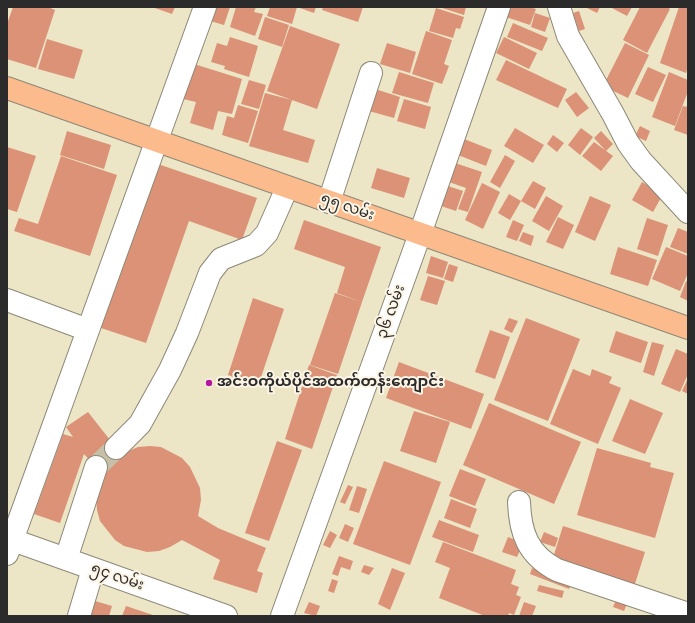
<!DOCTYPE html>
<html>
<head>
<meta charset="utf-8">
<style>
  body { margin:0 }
  #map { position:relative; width:695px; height:623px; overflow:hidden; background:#ece5c6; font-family:"IM FELL DW Pica",serif }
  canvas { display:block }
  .frame { position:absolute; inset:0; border:8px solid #2b2b2b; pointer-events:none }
</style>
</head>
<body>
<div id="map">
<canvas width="695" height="623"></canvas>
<div class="frame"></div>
</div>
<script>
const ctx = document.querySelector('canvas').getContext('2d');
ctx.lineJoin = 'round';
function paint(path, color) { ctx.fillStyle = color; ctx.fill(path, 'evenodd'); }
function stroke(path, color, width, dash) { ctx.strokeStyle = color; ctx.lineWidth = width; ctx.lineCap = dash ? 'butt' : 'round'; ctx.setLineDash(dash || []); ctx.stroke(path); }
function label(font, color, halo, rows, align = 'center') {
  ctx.font = font + ' "IM FELL DW Pica","Noto Sans Myanmar",serif'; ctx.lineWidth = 4; ctx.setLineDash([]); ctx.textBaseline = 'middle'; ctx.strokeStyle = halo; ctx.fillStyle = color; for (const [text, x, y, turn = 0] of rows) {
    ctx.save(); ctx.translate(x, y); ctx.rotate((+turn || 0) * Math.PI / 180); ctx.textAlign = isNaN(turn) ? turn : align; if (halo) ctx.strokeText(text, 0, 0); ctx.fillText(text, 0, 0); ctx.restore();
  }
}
paint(new Path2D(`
  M13,7H48L55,10L36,68L7,59V24Z
  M152,7H175L172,14Z
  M211,7H230L224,25L207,20Z
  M236,7H256L254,12L263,14L255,36L230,27Z
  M270,7H316L314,13L297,7L292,24L267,16Z
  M323,7H363L358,22L322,10Z
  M439,7H466L464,15Z
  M509,7H530L536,9L530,25L506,17Z
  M585,7H600L597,13Z
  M610,7H632L627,16Z
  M640,7H667L670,9L647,53L623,40Z
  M679,7H688V66L686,73L660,63Z
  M436,8L464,17L460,29L456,28L453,38L429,31Z
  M579,11L585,29L579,31L573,13Z
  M535,13L550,18L545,32L531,27Z
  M265,17L289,25L282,47L258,39Z
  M513,23L548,38L542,51L507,37Z
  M290,26L340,44L317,109L267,91Z
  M426,31L452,40L444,64L449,66L442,84L412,74Z
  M230,37L258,46L249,77L224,69L225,66L211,62L217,43L227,46Z
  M504,37L537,53L529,69L496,53Z
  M47,39L83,50L74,79L38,69Z
  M387,43L416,52L410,73L380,64Z
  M625,43L649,55L628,98L603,86Z
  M506,60L567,89L558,108L496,80Z
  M194,64L242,79L232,114L218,111L213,130L190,123L196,102L183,99Z
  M648,67L666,75L653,102L635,94Z
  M399,72L434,83L428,103L392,93Z
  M669,72L688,80V91L675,126L652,117Z
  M249,80L266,85L259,109L241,104Z
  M369,87L400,97L394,118L362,109Z
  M576,92L589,108L577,117L565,100Z
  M265,93L292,100L283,130L315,140L308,163L249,146Z
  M404,99L431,107L425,129L397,121Z
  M238,105L258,111L248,143L222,135L227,116L234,118Z
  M683,106L688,107V135L674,130Z
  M640,126L650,131L646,141L635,136Z
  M515,128L544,145L533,163L504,146Z
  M581,128L593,137L580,155L568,145Z
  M67,131L111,145L104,169L60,155Z
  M601,131L613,144L606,151L594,138Z
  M553,135L564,143L557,152L547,144Z
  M464,139L492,150L486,166L458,155Z
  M594,142L613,156L601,171L582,156Z
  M7,147L36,156L17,212L7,209Z
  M505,155L515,161L500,188L490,182Z
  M61,156L117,175L90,256L14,231L19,218L38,224Z
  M155,163L257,198L242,240L189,221L146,343L98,327Z
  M455,163L482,172L468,212L458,209L466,188L449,182Z
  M377,168L410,178L404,198L371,188Z
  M533,181L546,188L535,209L521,201Z
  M642,182L659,192L662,196L653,212L632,200Z
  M482,183L500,192L483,229L465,220Z
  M448,186L463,191L456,211L441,206Z
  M509,194L521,201L510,220L498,213Z
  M546,196L563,206L549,231L532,221Z
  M590,196L611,205L595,241L575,232Z
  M558,217L574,225L563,249L546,242Z
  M647,218L668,225L658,256L637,249Z
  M304,220L381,247L362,302L337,293L345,267L294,249Z
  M513,220L524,225L517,241L506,237Z
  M678,228L688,232V254L670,247Z
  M523,232L534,236L531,246L519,241Z
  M618,247L657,260L648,286L610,274Z
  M666,247L688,256V273L680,291L652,279Z
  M431,256L448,262L443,278L426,273Z
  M449,264L458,267L453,282L444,279Z
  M428,276L445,281L437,305L420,300Z
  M686,281L688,282V301L680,297Z
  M335,293L362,302L338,374L310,365Z
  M253,298L284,309L258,386L228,375Z
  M509,318L518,321L512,333L504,329Z
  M526,318L580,339L548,421L494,400Z
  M490,330L510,337L495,379L475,372Z
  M616,331L648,342L641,363L609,352Z
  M652,342L664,345L654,376L643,372Z
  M676,349L688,354V374L680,392L661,384Z
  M399,362L484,394L471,429L386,398Z
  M309,365L337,375L312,449L285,439Z
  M573,369L590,376L592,369L612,377L609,383L621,388L598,444L550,424Z
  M688,378V394L682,391Z
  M630,399L663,413L645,454L612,441Z
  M489,403L581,442L554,504L463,465Z
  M414,411L450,422L436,463L400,451Z
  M88,412L121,454L138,447L150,446L161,447L182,458L190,467L200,488L201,500L198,516L218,528L266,548L257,571L263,573L257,593L213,579L220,560L182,540L170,547L159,551L147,552L124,546L115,540L100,521L97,510L96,498L102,474L84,454L60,523L34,514L63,434L73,437L66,427Z
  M277,441L302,450L269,541L245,533Z
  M597,448L651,463L650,467L674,473L655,538L577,515Z
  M384,461L441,482L410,565L353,544Z
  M460,469L486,479L475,506L449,496Z
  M348,485L353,487L345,504L340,502Z
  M357,486L367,489L359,513L349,510Z
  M451,499L477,509L470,528L444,518Z
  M439,520L479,535L473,552L432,537Z
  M345,524L354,528L348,542L339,538Z
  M563,526L645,552L634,587L552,561Z
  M330,531L337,535L330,548L323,545Z
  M544,532L558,538L555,547L540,542Z
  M508,537L523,543L517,557L502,552Z
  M443,542L516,570L511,584L519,587L516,595L521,597L514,615L509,613L508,616H485L439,598L450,568L435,562Z
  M339,556L353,561L350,570L341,567L338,576L332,574Z
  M364,565L374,568L369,575L361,572Z
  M392,568L405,573L390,610L378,604Z
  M532,568L572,583L569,589L530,574Z
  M332,579L338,581L334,593L328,591Z
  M539,585L564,591L562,598L537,591Z
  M616,600L627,604L624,611L613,607Z
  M95,601L112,606L109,616L91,615Z
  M309,602L320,606L316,616L304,613Z
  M524,602L536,606L532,616H519Z
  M126,606L156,616H122Z`), '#db9277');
stroke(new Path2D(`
  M96,467L116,448`), '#c5c0a7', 22, [22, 11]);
const minor = new Path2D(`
  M559,7L568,36L613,114L628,143L641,161L688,212
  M329,202L371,73
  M7,300L88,330
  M116,448L140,424L170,370L187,333L210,273L221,259L256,245L267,233L287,188
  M519,502C520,533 528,555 557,570L688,614
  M7,538L226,616
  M7,554L205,7
  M66,559L96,467
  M79,616L93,569
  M282,616L420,234L499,7`);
const major = new Path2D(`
  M7,88L688,328`);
stroke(minor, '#8c8878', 24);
stroke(major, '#8c8878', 24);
stroke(minor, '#fff', 22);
stroke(major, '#fbbb8d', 22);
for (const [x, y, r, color] of [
  [209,383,4,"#b5179e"]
]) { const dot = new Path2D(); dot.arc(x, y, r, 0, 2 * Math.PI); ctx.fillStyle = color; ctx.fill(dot); stroke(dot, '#fcf5e5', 1.5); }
label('15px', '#2b2b2b', '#fcf5e5', [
  ["၅၅ လမ်း",347,208,19],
  ["၃၆ လမ်း",392,312,-70],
  ["၅၄ လမ်း",117,578,19]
]);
label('bold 15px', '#2b2b2b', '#fcf5e5', [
  ["အင်းဝကိုယ်ပိုင်အထက်တန်းကျောင်း",217,383]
], 'left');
</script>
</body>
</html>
